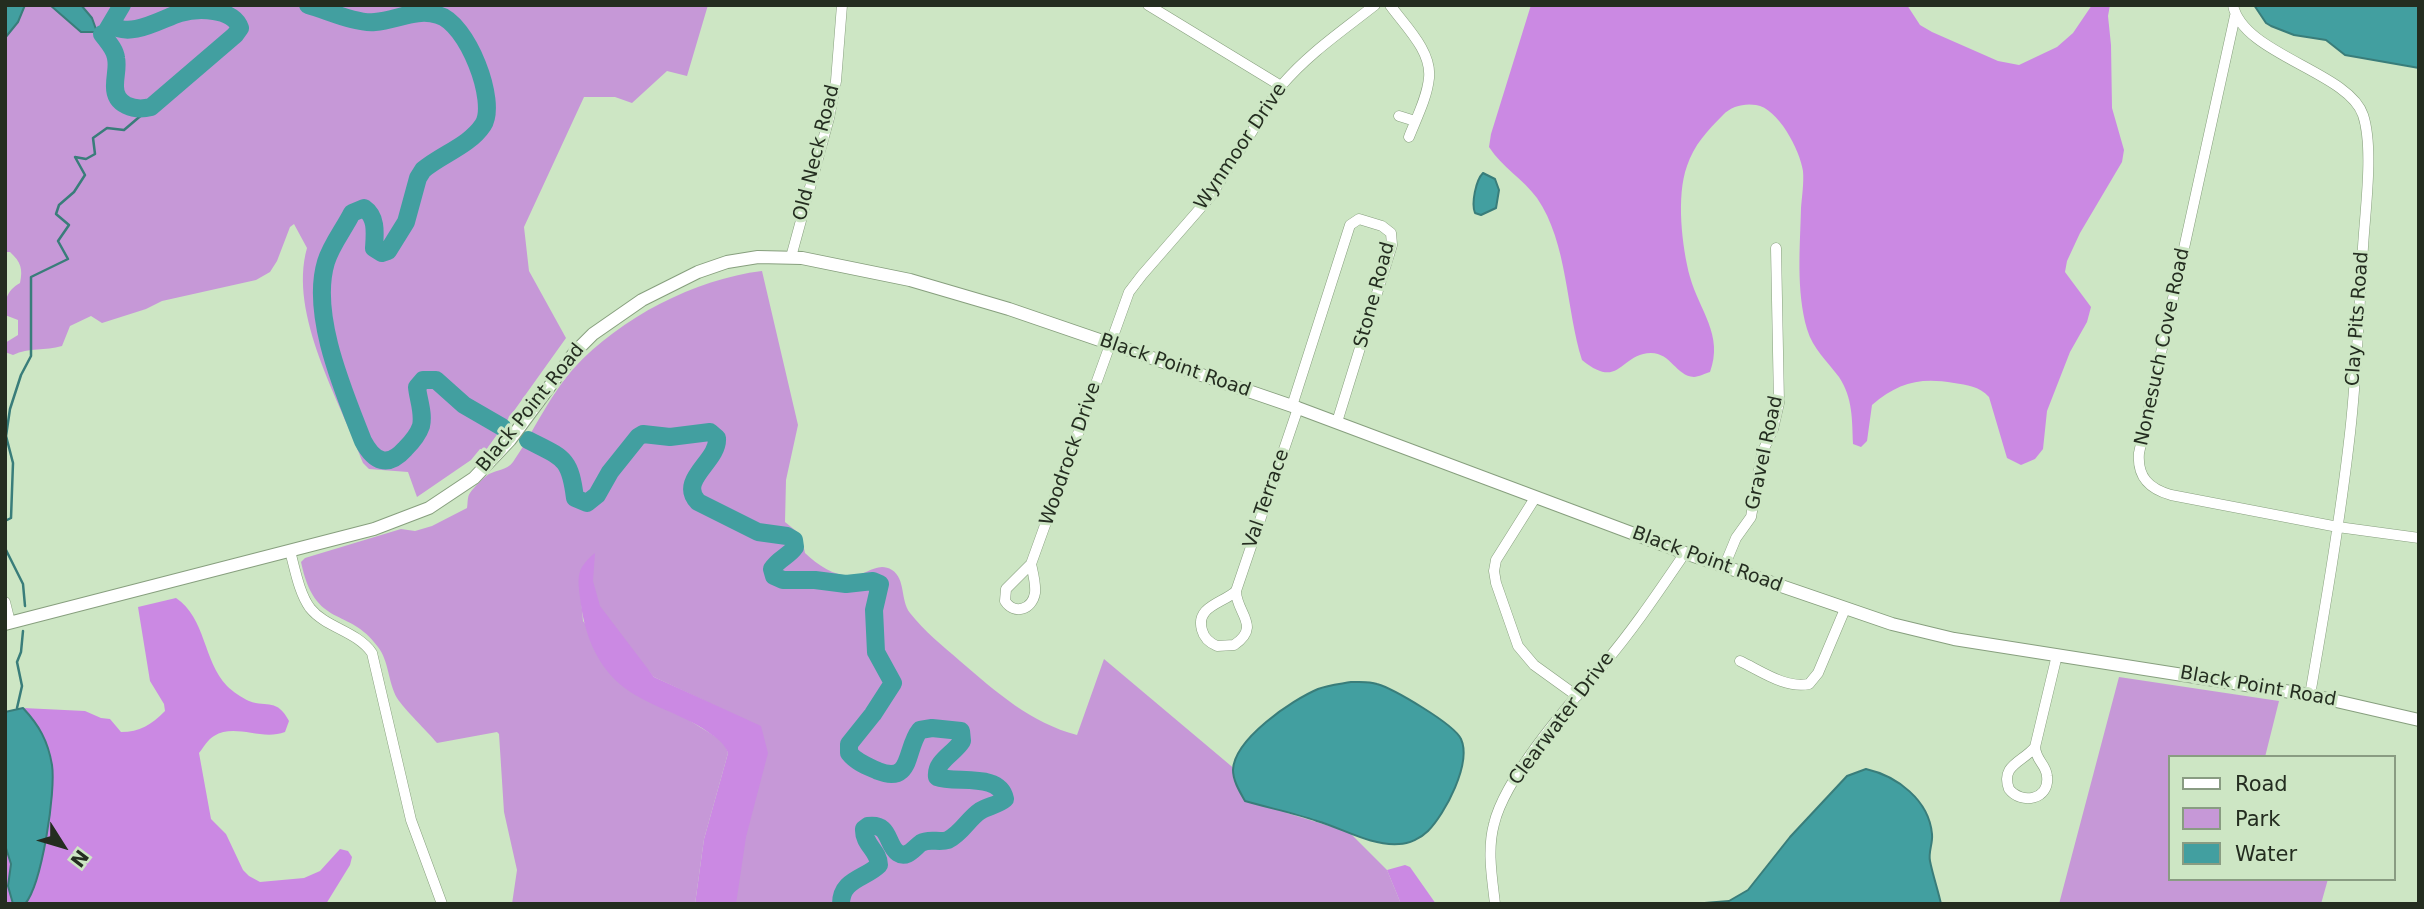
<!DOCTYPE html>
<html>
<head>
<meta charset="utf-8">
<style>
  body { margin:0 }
  #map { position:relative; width:2424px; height:909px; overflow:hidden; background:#cde6c4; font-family:"DejaVu Sans",sans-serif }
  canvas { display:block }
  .frame { position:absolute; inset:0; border:7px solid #242d20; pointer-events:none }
  .legend { position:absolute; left:2168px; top:755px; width:228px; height:126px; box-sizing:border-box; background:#cde6c4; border:2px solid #899c82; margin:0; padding:9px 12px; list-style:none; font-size:21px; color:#242d20 }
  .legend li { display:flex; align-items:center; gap:14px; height:35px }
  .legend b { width:35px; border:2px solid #899c82 }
  .north { position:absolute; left:28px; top:811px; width:70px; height:70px; -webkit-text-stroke:5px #cde6c4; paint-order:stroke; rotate:127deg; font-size:19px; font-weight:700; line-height:28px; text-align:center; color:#242d20 }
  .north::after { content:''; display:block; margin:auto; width:24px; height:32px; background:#242d20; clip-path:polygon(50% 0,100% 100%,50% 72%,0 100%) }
</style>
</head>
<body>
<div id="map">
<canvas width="2424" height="909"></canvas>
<div class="frame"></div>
<ul class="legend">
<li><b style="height:9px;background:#fff"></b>Road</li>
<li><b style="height:19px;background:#c698d7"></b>Park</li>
<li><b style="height:19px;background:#429fa0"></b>Water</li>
</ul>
<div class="north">N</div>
</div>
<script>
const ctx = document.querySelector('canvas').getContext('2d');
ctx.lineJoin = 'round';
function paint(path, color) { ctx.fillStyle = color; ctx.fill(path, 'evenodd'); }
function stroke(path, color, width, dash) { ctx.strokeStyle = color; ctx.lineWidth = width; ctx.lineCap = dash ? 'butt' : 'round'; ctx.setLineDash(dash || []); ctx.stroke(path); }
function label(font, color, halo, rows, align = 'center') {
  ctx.font = font + ' "DejaVu Sans",sans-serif'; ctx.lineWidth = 6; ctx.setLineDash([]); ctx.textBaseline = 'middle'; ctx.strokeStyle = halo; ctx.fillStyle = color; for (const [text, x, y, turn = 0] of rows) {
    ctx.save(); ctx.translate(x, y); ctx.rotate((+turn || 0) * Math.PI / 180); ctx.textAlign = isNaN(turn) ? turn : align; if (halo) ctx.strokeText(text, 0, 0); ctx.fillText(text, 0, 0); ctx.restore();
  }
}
paint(new Path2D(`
  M19,5H56L84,32H97L78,5H708L687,76L667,71L632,103L615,97H584L524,227L529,271L566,338L486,450L480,449L471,460L417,497L408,472L369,469L363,463C340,400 288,315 307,248L294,224L290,227L277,261L270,272L256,280L162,301L146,309L102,323L91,316L70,326L62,346C45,351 29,347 13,355L5,352V343L18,335V320L5,315C5,300 6,291 20,283C23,269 21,262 10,252H5V31Z
  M762,271L798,425L786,480L785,522L801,535L805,553C818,565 833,576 852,576C866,576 877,561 892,570C906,579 900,600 910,613C924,631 943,646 960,661C996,692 1031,723 1077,735L1104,659L1287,813L1349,832L1387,870L1401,904H729L752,723L654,677L640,661L607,647L579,576L583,621L644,699L687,719L724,742L728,753L704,839L695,904H512L517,870L504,812L499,734L497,732L437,743C427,731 404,709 397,698C388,682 389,661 378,647C349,606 315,630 301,562L305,558L401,529L415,531L432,526L467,508C468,503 467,497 470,493C474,487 484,477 489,474C497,470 507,470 513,462C532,435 547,399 574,368C620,318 695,279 762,271Z
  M2119,677L2279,701L2265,757H2170V879H2328L2321,904H2059Z`), '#c698d7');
paint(new Path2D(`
  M1531,5H1907L1920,25L1932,32L1998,61L2019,65L2057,47L2073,33L2092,5H2110L2108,16L2111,45L2112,108L2124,150L2122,162L2080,233L2067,261L2065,272L2091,307L2087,322L2070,352L2047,411L2043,449L2035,459L2021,465L2007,458L1989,397C1979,386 1967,385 1954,383C1919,377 1898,383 1872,405L1867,441L1861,447L1853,444C1852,420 1853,398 1839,377C1827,361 1813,349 1807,329C1796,290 1800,248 1801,208C1802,196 1804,183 1803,171C1800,150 1778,108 1756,105C1745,103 1731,106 1723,115C1707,131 1694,145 1687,166C1676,196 1682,247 1690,277C1699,310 1724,335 1710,372C1706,373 1698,377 1694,377C1676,376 1671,353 1651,353C1619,354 1620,391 1582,360C1566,310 1568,243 1537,198C1523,179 1502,167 1489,147L1491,134Z
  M595,553L593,581L600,606L654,677L761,726L768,753L746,837L736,904H695L704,839L728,753C723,740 713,736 702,728C676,712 644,704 621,685C597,665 585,635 581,605C578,579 574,570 595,553Z
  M176,598C206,618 203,661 227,686C232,691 242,698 249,701C268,708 277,698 289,721L285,732C261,741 235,723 214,736C208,739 203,748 199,753L211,819L226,834L243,870L249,876L260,882L304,878L320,871L340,849L348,851L352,857L350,865L326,904H25C42,884 56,791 52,765C48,741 39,725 23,708L85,711L101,718L110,719L121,732C140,732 151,725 165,711L164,704L150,681L138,607Z
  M5,845L11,864L8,886L13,904H5Z
  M1405,865L1410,867L1436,904H1401L1387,870Z`), '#cb89e3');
const water = new Path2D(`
  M5,5H25L18,22L5,38Z
  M50,5H81L92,18L97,32H81Z
  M2254,5H2419V68L2345,55L2326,40L2294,35L2271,26L2266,23Z
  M1483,173L1495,179L1499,190L1496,208L1481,215L1475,213C1471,203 1476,180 1483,173Z
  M1351,682C1359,682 1369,681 1377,684C1394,689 1454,724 1461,739C1472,763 1445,814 1428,831C1421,838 1409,844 1399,844C1371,846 1344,829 1317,821C1294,813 1269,808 1245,801C1240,792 1233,781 1233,770C1234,739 1292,700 1318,689C1328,685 1340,684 1351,682Z
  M23,708C39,725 48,741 52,765C56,791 42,884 25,904H13L8,886L11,864L5,845V712Z
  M1866,769C1897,776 1929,800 1932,834C1933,844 1928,852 1930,861C1933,876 1938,890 1941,904H1692L1729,901L1748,890L1790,837L1847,776Z`);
paint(water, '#429fa0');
stroke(water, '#397d7a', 2);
stroke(new Path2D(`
  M312,6L313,5
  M5,521L11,518L13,463L6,436L10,409L21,375L31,356V277L68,259L58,241L69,225L56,214L59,205L74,192L85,175L75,157L86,159L95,154L93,138L107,128L124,130L151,107
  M5,548L23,584L25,606
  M17,708L22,686L17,662L21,652L23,631`), '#397d7a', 2.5);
stroke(new Path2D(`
  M308,5C327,10 356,24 375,22C397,20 417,8 438,15C467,22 498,102 483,125C469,146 442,154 423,170L418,178L406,222L388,251L382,253L374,248C375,233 377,217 364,208L352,213C344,229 331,245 326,262C310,315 344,392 363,441C374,462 388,468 405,449C412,442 418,435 421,426C424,413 418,399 417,387L423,380H436L464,405L502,427
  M106,32L122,5
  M102,34C107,41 115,49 116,58C118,67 115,75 115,85C114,106 135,111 151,107L235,35L240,28C233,8 198,8 180,13C163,18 128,40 112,24
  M528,440C563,458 570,457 575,498L587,503L597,495L610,472L638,437L643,434L670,437L710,432L717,438C719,461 677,480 698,502L758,532L787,536L794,540L795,547C789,556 778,559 772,569L774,576L783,580H815L846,584L873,581L880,584L874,610L876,652L893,683L873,714L849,744V753C856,762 867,766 878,771C913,785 905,748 920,730L932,728L961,731L962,741C954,754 935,761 937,777C955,784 1000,772 1005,799C998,805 988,806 980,811C968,819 962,833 948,840C939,843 929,838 921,843C914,848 907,859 898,853C886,845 891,823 868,826L864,829C863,844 879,851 879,865C865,879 841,879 841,904`), '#429fa0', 18);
const minor = new Path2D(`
  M1148,5L1281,86
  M1390,5C1405,26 1432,51 1429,78C1427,98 1416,119 1409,137
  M2233,5C2242,54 2349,72 2363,115C2374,148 2365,211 2363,247C2359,309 2357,371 2350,433C2340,521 2325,608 2310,695
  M2235,16L2139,453C2137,477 2149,489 2171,495L2338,527L2419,538
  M1399,116L1415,121
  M791,257L829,118L836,81L842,5
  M1292,406L1350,225L1359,219L1382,226L1391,233L1392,245L1337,422
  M1535,498L1496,560L1494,571L1496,583L1518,646L1534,665L1577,696
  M290,551C295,569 299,593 310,608C326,628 357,631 372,653L411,820L442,904
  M1031,564L1129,292L1142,275L1210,197L1281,86C1308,54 1342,31 1375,5
  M1031,564C1033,573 1036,584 1035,593C1032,610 1014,615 1005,601L1006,589Z
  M1724,567L1736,538L1751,517L1762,453L1773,429L1779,403L1776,248
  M1236,591L1298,408
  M1236,591C1236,613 1262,626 1234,645L1217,646C1210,643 1204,638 1202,630C1195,606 1224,603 1236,591Z
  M5,602L10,622
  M1740,661C1761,671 1786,689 1809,684L1818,673L1845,609
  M2035,747C2036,761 2046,764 2047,776C2050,800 2021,805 2009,789C2000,765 2023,762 2035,747L2057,655
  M1495,904C1492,877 1487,850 1494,824C1505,777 1570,703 1603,665C1633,630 1659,591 1685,553`);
const major = new Path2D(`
  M5,624L374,529L429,508L474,478L510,440L575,352L593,334L642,300L698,272L727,262L758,257L802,258L910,280L1009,309L1298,408L1685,553L1892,624L1954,639L2310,695L2419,720`);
stroke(minor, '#879f7e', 11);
stroke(major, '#879f7e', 14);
stroke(minor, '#fff', 10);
stroke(major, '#fff', 12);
label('19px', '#242d20', '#cde6c4', [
  ["Wynmoor Drive",1241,147,-56],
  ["Old Neck Road",817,153,-76],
  ["Stone Road",1375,295,-75],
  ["Clay Pits Road",2358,319,-86],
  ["Nonesuch Cove Road",2163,347,-78],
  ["Black Point Road",1175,366,19],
  ["Black Point Road",531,408,-51],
  ["Gravel Road",1765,453,-78],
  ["Woodrock Drive",1071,454,-71],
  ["Val Terrace",1267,499,-71],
  ["Black Point Road",1707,560,20],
  ["Black Point Road",2258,687,10],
  ["Clearwater Drive",1562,719,-53]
]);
</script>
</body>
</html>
